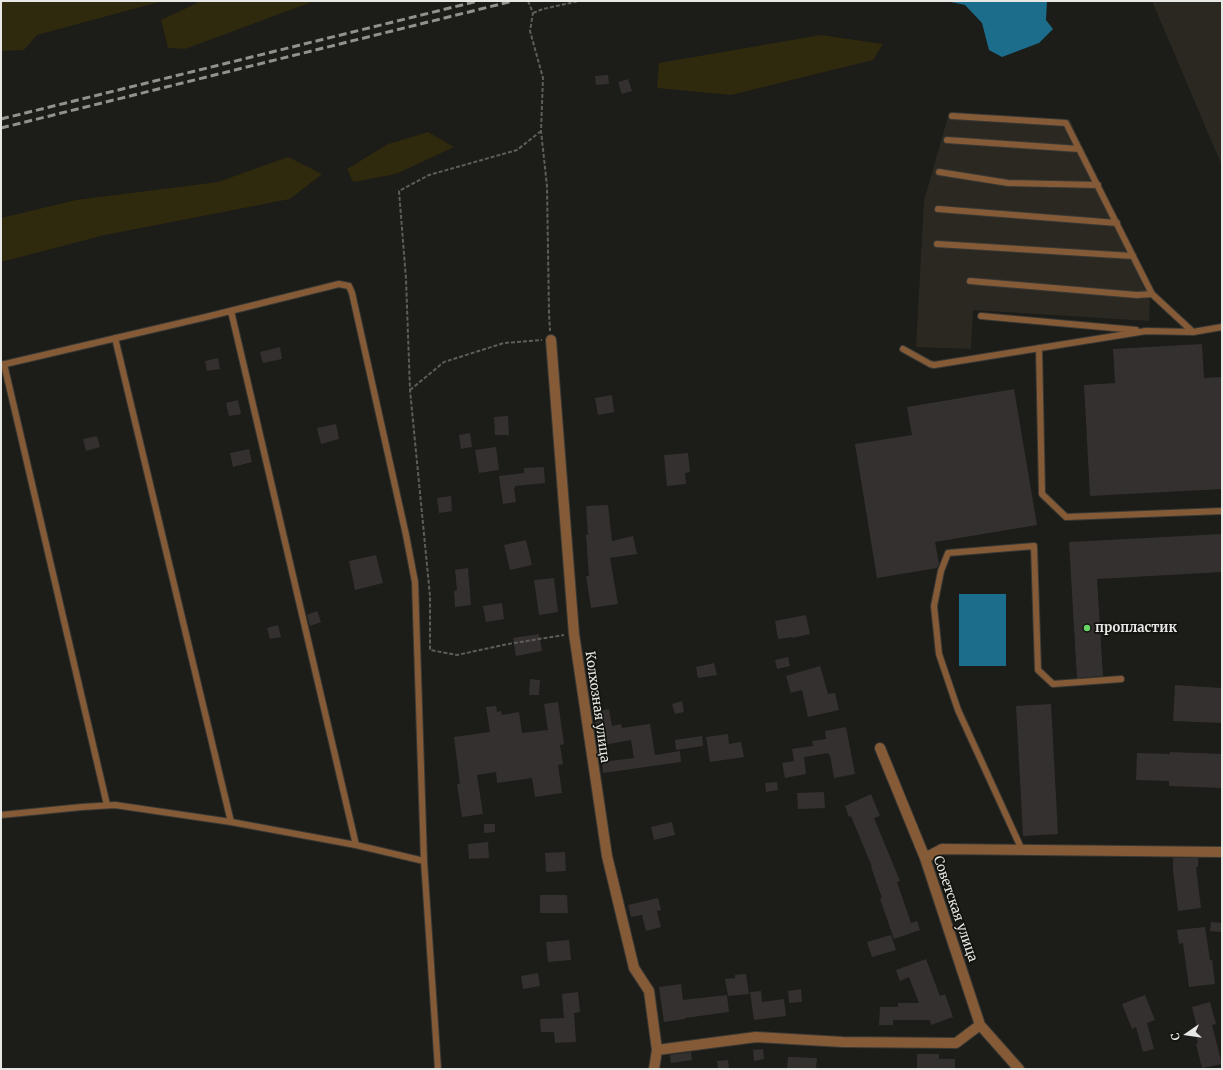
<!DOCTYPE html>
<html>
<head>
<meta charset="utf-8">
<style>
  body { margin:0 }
  #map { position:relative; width:1223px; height:1070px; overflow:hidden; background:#1c1c18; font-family:Merriweather,serif }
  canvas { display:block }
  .frame { position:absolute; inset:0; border:2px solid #e7e7e5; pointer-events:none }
  .north { position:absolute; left:1167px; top:1014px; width:40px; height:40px; -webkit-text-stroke:3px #13130f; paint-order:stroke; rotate:257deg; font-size:11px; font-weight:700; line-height:16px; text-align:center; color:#e7e7e5 }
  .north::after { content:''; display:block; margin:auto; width:14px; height:18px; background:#e7e7e5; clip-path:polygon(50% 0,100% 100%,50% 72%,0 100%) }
</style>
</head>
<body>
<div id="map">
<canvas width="1223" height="1070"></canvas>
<div class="frame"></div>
<div class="north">С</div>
</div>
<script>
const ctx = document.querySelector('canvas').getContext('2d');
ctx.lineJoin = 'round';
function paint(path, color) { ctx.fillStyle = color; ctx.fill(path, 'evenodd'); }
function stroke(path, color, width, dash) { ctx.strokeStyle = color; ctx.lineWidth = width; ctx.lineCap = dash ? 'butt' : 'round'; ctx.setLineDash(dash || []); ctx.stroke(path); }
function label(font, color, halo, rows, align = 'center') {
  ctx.font = font + ' Merriweather,serif'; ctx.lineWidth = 3.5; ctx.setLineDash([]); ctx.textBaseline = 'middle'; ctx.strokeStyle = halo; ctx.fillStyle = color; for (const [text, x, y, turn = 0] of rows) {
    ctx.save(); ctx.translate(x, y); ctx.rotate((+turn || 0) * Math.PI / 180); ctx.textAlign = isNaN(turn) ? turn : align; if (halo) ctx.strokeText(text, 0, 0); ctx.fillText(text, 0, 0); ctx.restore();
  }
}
paint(new Path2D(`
  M1152,1H1222V166Z
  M949,113L1070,120L1150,301L1149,321L973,310L971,349L916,347L924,201Z`), '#2a2820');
paint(new Path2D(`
  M1,1H163L37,35L24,50L1,51Z
  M196,1H319L312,2L185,49L168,48L161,20L197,3Z
  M821,35L883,44L873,60L731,95L657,88L659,63Z
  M428,132L454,147L396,174L353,182L347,169L388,144Z
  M288,157L322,174L290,199L105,235L1,262V218L76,200L218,182Z`), '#2f290e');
paint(new Path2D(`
  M946,1H1047L1046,20L1053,29L1039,43L1002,57L989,50L982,23L965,5Z
  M959,594H1006V666H959Z`), '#1c6c8b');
paint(new Path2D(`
  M608,75L609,84L596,85L595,76Z
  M628,79L632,91L622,94L618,82Z
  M1202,344L1204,378L1222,377V489L1090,496L1084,385L1115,383L1113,349Z
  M280,347L282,359L263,363L260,352Z
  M218,358L220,369L207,371L205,361Z
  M1014,389L1037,525L935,542L939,564L937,568L877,578L855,444L912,435L907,407Z
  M612,395L614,412L598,415L595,398Z
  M238,400L241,414L229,416L226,403Z
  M508,416L509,435H495L494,417Z
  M336,424L339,439L321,444L317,428Z
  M470,433L472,447L461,449L459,435Z
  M97,436L100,447L86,451L83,439Z
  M496,447L499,470L479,473L475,450Z
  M249,449L252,462L233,467L230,453Z
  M688,453L690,472L685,473L686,484L667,486L664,455Z
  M544,467L545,483L515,486V488H514L516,502L503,504L499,476L524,473V468Z
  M451,496L452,511L439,513L437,498Z
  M608,505L612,541L633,536L637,554L610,558L618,604L591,608L586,576H589L586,535H588L586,506Z
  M1222,534V572L1097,579L1103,676L1077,678L1069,542Z
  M526,540L532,565L510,570L504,545Z
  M376,555L383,583L355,590L349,561Z
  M468,568L471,605L455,607L454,591L457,590L455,570Z
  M554,578L558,612L539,615L534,580Z
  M502,603L504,619L486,622L483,606Z
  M317,611L321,622L310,626L307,615Z
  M806,615L810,634L792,638V637L778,639L775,621Z
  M278,625L281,637L270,639L267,628Z
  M539,634L542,651L516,656L513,638Z
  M788,657L790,666L777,669L775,660Z
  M714,663L717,675L698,678L696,667Z
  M820,666L828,694L835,693L839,710L808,717L802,690L791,693L786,676Z
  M530,679L540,680L539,695H529Z
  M1175,685L1222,688V723L1173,721Z
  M682,701L684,712L675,714L672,704Z
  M558,702L564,744L560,745L563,764L558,765L562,793L535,797L532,778L497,783L496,772L477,775L483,814L462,817L457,784H460L454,737L490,732L486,707L496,706L497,712L501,711L502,715L519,712L522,733L548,730L544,704Z
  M1051,704L1058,834L1023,836L1016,706Z
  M609,709L612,726L621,724L622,728L650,724L655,755L680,751L681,762L603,773L602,762L634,758L631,740L598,746L594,712Z
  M846,727L855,774L834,778L830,755H829L828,753L804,757L806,774L785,778L782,763L794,761L792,749L813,746L812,741L826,739L825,731Z
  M728,734L729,744L741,742L744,757L710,762L706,737Z
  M702,736L703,746L676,750L675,740Z
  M1170,752L1222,754V788L1169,786V781L1136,780L1137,753L1170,754Z
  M777,782L778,790L766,792L765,783Z
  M824,792L825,808L798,809L797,793Z
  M871,794L880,816L874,818L900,881L897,882L911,923L917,921L920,930L894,939L880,899L882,898L871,867H872L851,816L849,817L845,806Z
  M672,822L675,835L654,840L651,827Z
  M484,824H495V832L484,833Z
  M488,842L489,858L469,859L468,844Z
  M565,852L566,871L546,872L545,853Z
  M1173,858H1198V867H1196L1201,908L1178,911L1173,870Z
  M540,895H567L568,913H540Z
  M658,898L661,910L657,911L661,927L646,931L642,915L631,917L628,905Z
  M1211,922L1222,923V932L1210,931Z
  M1205,927L1210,960H1212L1215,984L1189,987L1183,943L1179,944L1177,930Z
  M891,935L896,950L872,957L867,942Z
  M569,940L571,960L548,962L546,942Z
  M926,959L940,996L945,994L953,1017L931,1025L930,1020H893V1025H879L880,1007H898V1003H919L909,977L900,981L896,970Z
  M538,973L540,986L523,989L521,976Z
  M746,974L749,994L728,996L725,979L735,978V975Z
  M681,984L683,1000L727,995L729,1012L685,1018V1019L664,1022L659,987Z
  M801,989L802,1002L789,1003L788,991Z
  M761,991L762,1002L784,999L786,1016L754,1020L750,992Z
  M578,992L580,1012L574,1013L576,1042L555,1043L554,1032H541L540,1019L564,1018L562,994Z
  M1145,995L1155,1020L1147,1023L1154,1049L1143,1052L1136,1027L1132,1029L1122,1004Z
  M1210,1002L1216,1024L1212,1025L1222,1064L1202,1068L1196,1044L1198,1043L1195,1032L1198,1031L1192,1007Z
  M763,1049L764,1059L754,1061L753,1050Z
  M691,1052L692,1060L671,1063L670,1055Z
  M917,1054H939V1059H955V1069H917Z
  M788,1057L817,1058L816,1069H787Z
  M728,1060L729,1069H718L717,1061Z`), '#34302f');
const service = new Path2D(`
  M952,116L1066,123L1152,294L1193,332
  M947,140L1079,149
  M939,172L1008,183L1098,185
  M938,209L1117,223
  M937,244L1133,256
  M970,281L1137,295L1152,294
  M231,311L356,845
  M981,316L1136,330
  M115,338L231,822
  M1039,348L1042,494L1066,517L1222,511
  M903,349L930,364L934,365L1146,331L1193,332L1222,327
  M4,364L107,805
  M1,365L206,317L339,284L349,286L352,293L406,535L415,582L424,861L438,1069
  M1,815L82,807L115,805L231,822L356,845L424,861
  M1022,850L958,710L939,654L934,606L941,571L948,553L1034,546L1038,670L1053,684L1121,679`);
const minor = new Path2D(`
  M551,340L574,634L607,856L634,968L649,991L657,1050L654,1069
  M880,748L925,858L980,1025L1019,1069
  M925,858L942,849L1222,852
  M657,1050L756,1037L843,1042L956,1043L980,1025`);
stroke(service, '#383835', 8);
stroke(minor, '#383835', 12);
stroke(new Path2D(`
  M528,1L533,13L530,31L543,78L541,131L547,186L549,313L550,331
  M533,13L543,9L579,1
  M541,131L517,150L429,175L399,191L406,279L410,390L430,596V650L457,655L508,644L564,635
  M410,390L444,362L504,343L542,340`), '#5d5d59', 2, [4, 2]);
stroke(service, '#855a36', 6);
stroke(minor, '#855a36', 10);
stroke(new Path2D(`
  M1,119L478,1
  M1,128L513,1`), '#91918e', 3, [8, 4]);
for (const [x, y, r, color] of [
  [1087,628,4,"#67d466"]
]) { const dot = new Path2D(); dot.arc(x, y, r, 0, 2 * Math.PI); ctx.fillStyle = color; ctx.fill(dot); stroke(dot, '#13130f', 1.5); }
label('bold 13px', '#e7e7e5', '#13130f', [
  ["пропластик",1095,628]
], 'left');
label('13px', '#e7e7e5', '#13130f', [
  ["Колхозная улица",597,707,82],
  ["Советская улица",955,909,71]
]);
</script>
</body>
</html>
